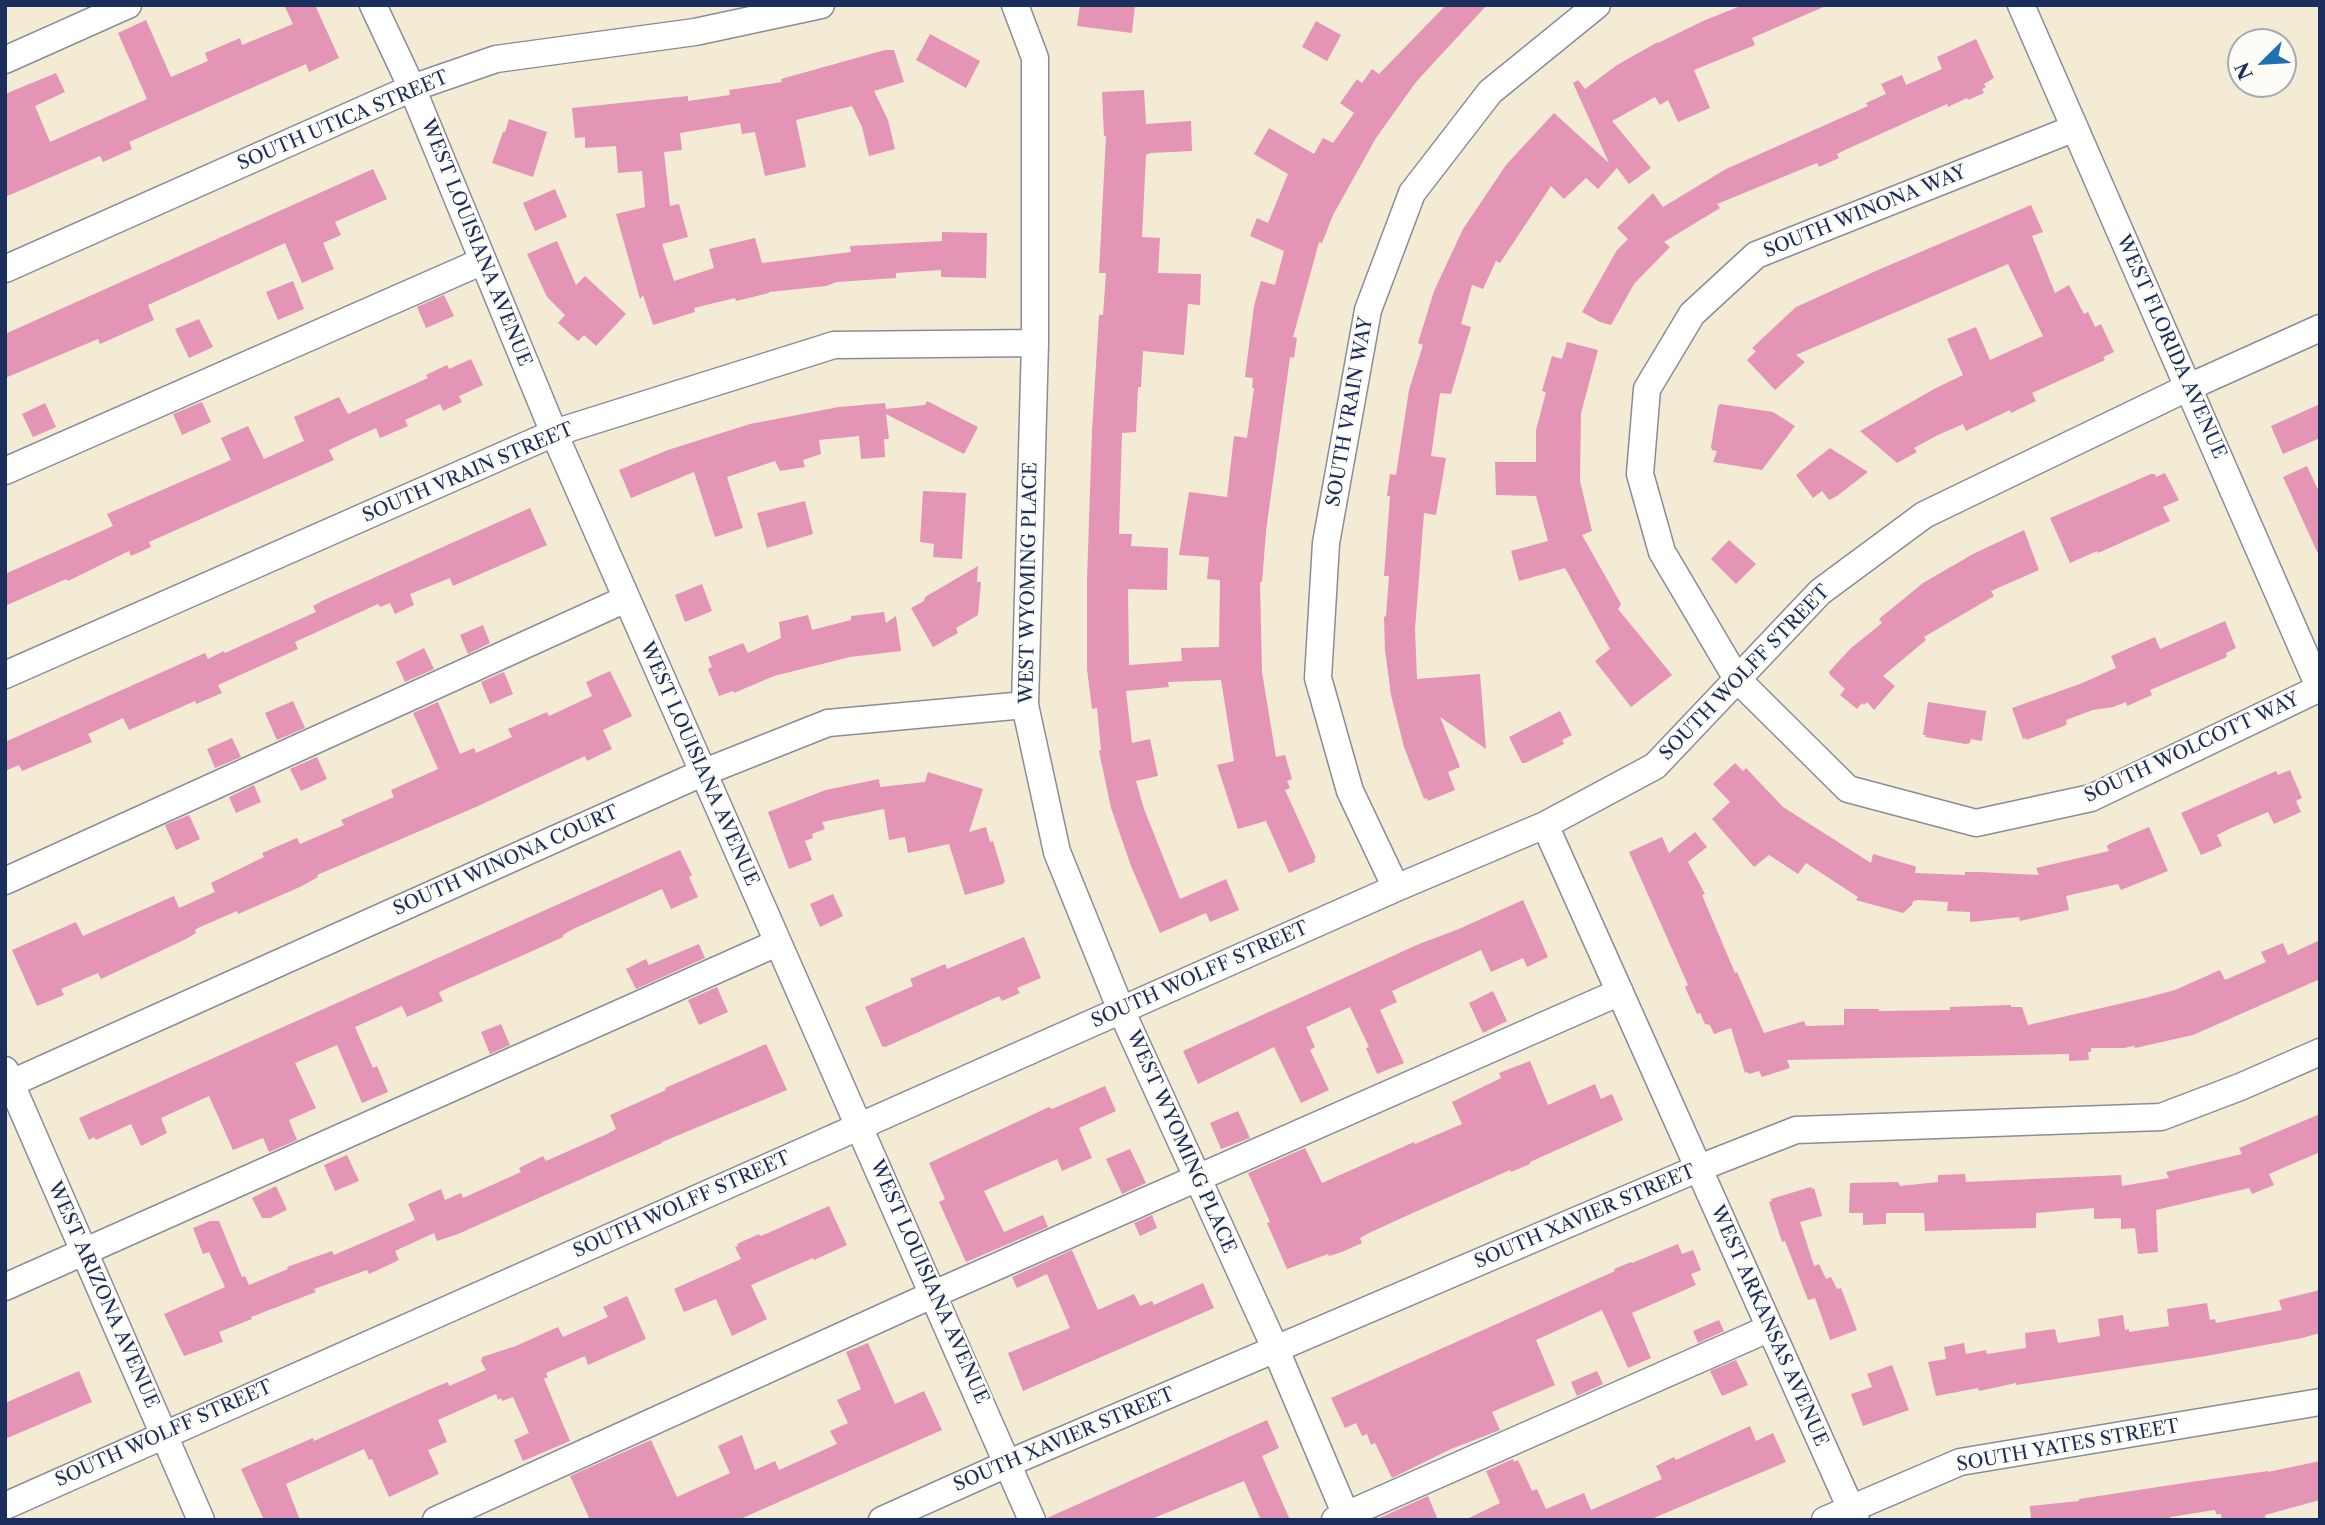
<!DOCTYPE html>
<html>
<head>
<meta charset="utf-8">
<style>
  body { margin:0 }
  #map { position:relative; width:2325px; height:1525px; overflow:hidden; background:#f4ebd5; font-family:"Libre Caslon Text",serif }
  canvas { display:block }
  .frame { position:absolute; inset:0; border:7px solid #1b2f5e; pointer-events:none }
  .north { position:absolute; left:2227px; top:28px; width:70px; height:70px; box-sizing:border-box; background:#fdfcf7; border:2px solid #a3aaba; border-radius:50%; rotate:246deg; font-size:19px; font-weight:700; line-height:28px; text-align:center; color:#1b2f5e }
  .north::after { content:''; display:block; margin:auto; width:24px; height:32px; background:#1f6fb2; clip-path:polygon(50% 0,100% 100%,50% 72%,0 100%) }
</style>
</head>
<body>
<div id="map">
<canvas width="2325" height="1525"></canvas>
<div class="frame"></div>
<div class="north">N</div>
</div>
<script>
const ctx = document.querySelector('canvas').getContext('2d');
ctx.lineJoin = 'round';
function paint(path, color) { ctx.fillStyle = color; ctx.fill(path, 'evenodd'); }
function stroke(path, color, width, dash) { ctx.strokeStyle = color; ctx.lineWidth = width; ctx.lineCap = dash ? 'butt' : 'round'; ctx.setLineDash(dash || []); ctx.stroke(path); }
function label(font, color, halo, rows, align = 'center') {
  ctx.font = font + ' "Libre Caslon Text",serif'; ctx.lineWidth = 5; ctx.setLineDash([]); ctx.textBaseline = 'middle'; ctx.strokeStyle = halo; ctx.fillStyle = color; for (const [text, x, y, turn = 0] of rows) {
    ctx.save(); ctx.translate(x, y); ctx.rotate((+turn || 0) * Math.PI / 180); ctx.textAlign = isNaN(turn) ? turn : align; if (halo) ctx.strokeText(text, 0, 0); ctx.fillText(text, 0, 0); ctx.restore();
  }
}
paint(new Path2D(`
  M284,5H315L339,58L309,72L306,64L129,142L132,149L103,162L100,156L5,197V94L56,73L65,92L35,106L50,142L147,99L118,33L146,20L171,77L208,61L205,53L240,38L242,45L293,24Z
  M1080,5H1135L1132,33L1077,26Z
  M1446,5H1487L1416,82L1376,138L1333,215L1322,243L1319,242L1293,337L1297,338L1294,358L1290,357L1266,531L1262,582H1260L1262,672L1276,757L1285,755L1292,779L1287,781L1290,788L1285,790L1316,858L1314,859L1315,862L1289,873L1266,821L1238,829L1217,765L1234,761L1221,680L1168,682L1169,687L1126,691L1132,743L1150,739L1158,776L1136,781L1144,809L1180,899L1226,879L1239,910L1210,922L1206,913L1160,933L1131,866L1111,808L1099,751L1101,750L1097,708L1092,709L1087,669V580L1092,431L1099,315H1103L1106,273H1099L1106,136H1104L1102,92L1144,90L1146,124L1191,121L1192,151L1150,153L1146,155L1142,237L1160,238L1158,273L1201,274L1200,305L1188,304L1184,355L1143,351L1141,387H1138L1136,432L1122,433L1119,534H1132L1131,546L1168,548L1167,590L1128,589L1129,665L1182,661L1181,648L1219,647L1220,580L1207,579L1209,557L1179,555L1189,492L1227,497L1234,436L1247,438L1254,388H1252L1253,378L1245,377L1254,306L1261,281L1275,285L1284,251L1250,236L1257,218L1268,223L1288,174L1254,154L1269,128L1314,154L1323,138L1333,143L1354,113L1340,103L1357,79L1362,83L1372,69L1379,74Z
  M1743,5H1828L1752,38L1755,45L1694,70L1710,108L1678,122L1668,100L1660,105L1655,97L1612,121L1651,168L1629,184L1617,168L1598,189L1586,178L1564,199L1551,186L1500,263L1496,261L1483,289L1472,285L1461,324L1471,327L1451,394L1440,393L1431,456L1446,458L1436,515L1424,513L1415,629L1417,679L1480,674L1486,749L1440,717L1460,767L1448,772L1455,790L1428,801L1427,798L1424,799L1404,747L1391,695L1385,650L1384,617L1386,616L1389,576H1384L1390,496H1387L1390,474L1396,475L1409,390L1423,345L1418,343L1434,291L1463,229L1506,165L1554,113L1609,163L1573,83L1578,80L1585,89L1617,65L1658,42V43L1703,21Z
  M1316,21L1341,35L1327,61L1302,47Z
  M930,34L980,61L966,88L916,60Z
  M1976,39L1994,78L1984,84L1986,87L1982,89L1984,93L1968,100L1967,98L1948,107L1947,104L1847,149L1837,154L1839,158L1819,167L1817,163L1717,204L1720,208L1664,242L1670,247L1634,284L1611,325L1600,322L1582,312L1617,250L1628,239L1617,228L1653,193L1663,207L1726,169L1868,106L1866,103L1886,94L1881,84L1902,75L1906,85L1942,69L1937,57Z
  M885,50H894L904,82L874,91L888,120L895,149L869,156L862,127L852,106L796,120L806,167L765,176L755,132L742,134L740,123L680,133L682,150L664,152L670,206L679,204L688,237L662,244L674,281L714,268L709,249L755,238L762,263L851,252L850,246L942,241V232L987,233L986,278L941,277V270L896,273V278L837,282L826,286L769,292V293L736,301L735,298L694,308L695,312L653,325L643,295L640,299L616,214L645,207L642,171L618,173L616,146L585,148V137L575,138L572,108L688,96V101L730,95L729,90L782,82L781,79Z
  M509,119L547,132L533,177L492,163L503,132H505Z
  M373,169L387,199L335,222L341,235L323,243L334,269L302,283L285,243L148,305L154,320L100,344L98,339L5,378V334Z
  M555,189L567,217L535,231L523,203Z
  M2031,205L2043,232L2032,236L2055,293L2069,285L2084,314L2088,312L2095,327L2101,324L2114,352L2103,357L2105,360L2032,393L2036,401L2011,413L2010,410L1966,431L1963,424L1938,435L1914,448L1917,452L1897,463L1860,431L1936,388L1963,375L1947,339L1976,327L1990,360L2043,336L2008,264L1796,355L1805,362L1775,390L1747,360L1756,351L1752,348L1796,307L1878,270Z
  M557,241L576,285L585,276L626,314L596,346L584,335L578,341L558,323L565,315L547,297L527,254Z
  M293,281L304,309L278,320L266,292Z
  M444,295L454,316L426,328L417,307Z
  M199,319L213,347L189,358L175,329Z
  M1567,342L1598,350L1581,413L1580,481L1592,531L1582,535L1621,604L1618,609L1672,675L1631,707L1595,661L1610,649L1565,568L1519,581L1511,551L1548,541L1536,496L1496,495L1495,462H1536V430L1546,392L1542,391L1552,356L1562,359Z
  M471,359L483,385L459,396L462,402L443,411L440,404L405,420L408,426L380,438L376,428L356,437L329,450L334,460L149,542L151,547L131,556L129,551L68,581L66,579L5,606V574L113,526L107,514L231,460L221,438L248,426L264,459L304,441L294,417L339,397L348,414L428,378L426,375L447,365L449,369Z
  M927,401L978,427L964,454L886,414L889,439H884L885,457L861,459L859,436L819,440L821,454L803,460L805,467L780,471L775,461L727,477L743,528L715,537L694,472L631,498L619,470L668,450L750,424L839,407L885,403L886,409L925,405Z
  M202,402L211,422L182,435L173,414Z
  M45,403L56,427L33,437L22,414Z
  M1720,404L1773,412L1795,426L1762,470L1713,462L1717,451L1712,450L1711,447L1718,406Z
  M2320,404V438L2283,454L2271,426Z
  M1830,448L1868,472L1837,496L1829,500L1822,491L1813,498L1796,475Z
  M2307,466L2320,494V558L2283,477Z
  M2165,473L2179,500L2163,507L2170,521L2098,553L2097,551L2070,563L2050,518L2151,474H2155L2156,477Z
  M923,491L966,493L962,559L933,557L934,544L920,542Z
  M805,501L813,534L767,548L757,513Z
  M530,508L547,545L453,586L450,578L410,594L414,605L395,614L390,603L380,607L378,604L295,642L298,649L218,685L222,693L196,704L195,701L129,730L123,718L88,734L92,742L22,771L19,765L5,771V742L205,653L208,659L224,651L225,653L316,612L313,606L322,601Z
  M2024,530L2039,570L1991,591L1994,596L1924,637L1926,640L1883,676L1895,686L1874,710L1867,702L1864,705L1862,703L1857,709L1840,695L1845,689L1830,675L1829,672L1850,649L1882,623L1879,619L1923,583L1973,554Z
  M1729,540L1756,564L1736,584L1711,559Z
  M978,566L977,582H981L978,615L956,628L958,633L933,647L911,608L924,601L925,597Z
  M702,584L712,611L685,622L675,595Z
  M884,612L886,623L896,616L901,651L850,657L774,676L734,693L733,691L719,696L708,669L712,667L708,657L743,643L748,653L781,638L779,622L808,615L812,630L851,620V616Z
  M2225,621L2236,648L2226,653L2227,656L2225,658L2150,690L2152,695L2127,706L2126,702L2113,707L2093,710L2066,720L2067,724L2064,726L2026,740V738L2023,739L2012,708L2080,684L2116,668L2111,656L2155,637L2160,649Z
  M483,625L490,643L468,654L460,635Z
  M424,648L434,669L405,682L396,662Z
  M610,671L632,716L603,730L612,749L587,761L585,756L476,807L317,875L318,877L300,887L238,914L237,911L198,928L195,930L196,933L186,939L101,979L98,973L61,989L64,995L37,1006L12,950L76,922L83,936L174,896L179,908L215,892L211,883L264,857L262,853L297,838L300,844L344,825L341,820L394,797L391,790L438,769L413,713L438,702L460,754L474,748L476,753L512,737L508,729L547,712L549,716L592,696L586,682Z
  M504,672L513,694L490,704L481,682Z
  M293,701L305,728L277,740L265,713Z
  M1928,702L1986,711L1982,741L1971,739L1970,743L1966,744L1925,737L1926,735H1923Z
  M1560,711L1572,735L1562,740L1564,744L1525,763H1522L1509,737Z
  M232,738L241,757L215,768L207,749Z
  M317,757L327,779L301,791L290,769Z
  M1735,763L1743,771L1746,768L1783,807L1871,863L1873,854L1914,866L1916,867L1915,873L1965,875V872H1978L2039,875L2036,868L2109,851L2107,846L2109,844L2149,827L2168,871L2121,890L2118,884L2066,896L2069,910L2020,921L2019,917L1970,922V912L1947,911L1948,902L1918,900L1913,901L1912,905L1903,913L1856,900L1858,897L1806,863L1798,874L1769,855L1754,867L1712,819L1730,802L1713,784Z
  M2290,770L2302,798L2296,801L2301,812L2274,824L2268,812L2231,828L2217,835L2222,846L2201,855L2181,813L2276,771L2278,775Z
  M928,772L983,789L969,832L986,827L990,842L993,841L1005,881L1003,884L965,895L949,844L908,853L905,837L889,840L884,809L822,822L825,829L812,834L813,838L805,841L812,860L789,869L768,812L826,790L879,779L880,787L925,782Z
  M254,785L261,802L236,813L229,797Z
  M189,815L200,839L176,850L165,825Z
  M1695,832L1707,847L1688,862L1705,894L1702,895L1735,973L1737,972L1764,1033L1804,1021L1806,1026L1844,1025V1009H1879V1011L1950,1010V1007L2011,1005V1007H2022L2028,1025L2145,998L2175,990L2220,970L2225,980L2266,962L2261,952L2283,943L2288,955L2320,940V979L2193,1035L2135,1048L2134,1046L2124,1048H2091V1052H2088L2089,1060L2069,1061V1054L1787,1060L1790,1068L1762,1077L1759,1071L1749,1074L1747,1072L1745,1073L1731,1028L1714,1034L1710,1025L1705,1024L1700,1013L1697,1014L1685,987L1688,985L1629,852L1662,837L1669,853Z
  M680,850L692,875L689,877L698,897L671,909L662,889L571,930L563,935V937L519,957L441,991L439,993L443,1001L407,1017L402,1006L355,1027L373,1068L377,1066L388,1092L362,1103L337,1045L295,1063L316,1108L289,1120L297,1140L269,1152L263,1138L233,1150L209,1096L161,1118L167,1133L141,1146L131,1124L96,1140L94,1137L89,1140L79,1118Z
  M833,894L843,916L820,927L810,904Z
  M1523,900L1548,957L1527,967L1523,958L1491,972L1481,950L1392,991L1397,1002L1380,1010L1404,1063L1377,1074L1366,1048L1369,1047L1350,1007L1306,1027L1315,1047L1310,1050L1329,1090L1301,1103L1274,1047L1198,1084L1183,1051L1419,944L1459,929Z
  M1024,937L1041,978L1017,988L1020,993L1002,1001L999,996L885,1047L882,1046L865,1007L913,986L910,979L945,964L947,969Z
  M699,944L705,958L636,989L626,969L646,959L649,965Z
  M717,987L728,1012L699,1025L688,1000Z
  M1493,991L1507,1021L1483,1033L1469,1003Z
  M501,1024L510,1045L490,1054L481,1032Z
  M766,1044L787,1090L662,1142V1143L458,1234L437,1241L434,1233L395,1251L399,1260L369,1274L367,1270L314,1289L316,1292L251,1317L252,1319L219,1332L223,1342L184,1356L164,1314L225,1287L209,1252L203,1254L193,1228L210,1221H219L242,1277L245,1276L249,1285L288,1269L287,1267L332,1251L334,1255L415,1220L408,1204L441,1189L445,1200L461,1193L463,1198L521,1172L519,1168L543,1156L546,1161L607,1134L616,1129L610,1115L666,1090L665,1088Z
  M1530,1061L1548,1105L1595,1084L1601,1099L1612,1094L1623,1120L1530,1162V1164L1511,1172L1510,1170L1406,1216L1369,1233L1360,1238L1362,1243L1342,1252L1329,1256L1328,1254L1287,1269L1267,1223L1270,1222L1248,1173L1305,1148L1322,1183L1414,1142L1415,1144L1462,1124L1452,1102L1501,1078L1499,1073Z
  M1105,1086L1116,1111L1079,1128L1092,1158L1062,1171L1057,1159L984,1191L1004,1232L1043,1215L1048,1227L966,1262L939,1202L945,1199L929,1163L1049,1107L1052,1109Z
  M1238,1111L1250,1138L1221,1149L1210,1123Z
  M2320,1114V1152L2269,1174L2274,1185L2252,1194L2249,1188L2156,1210L2158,1252L2138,1254L2135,1228L2121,1229V1218L2094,1219V1208L2036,1213V1228L1925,1231L1924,1213H1886V1224L1863,1225V1213H1849L1850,1183L1898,1182L1900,1186L1938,1182V1175L1965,1174L1966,1182L2121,1175L2122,1186L2169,1178L2166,1172L2242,1154L2239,1148Z
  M1130,1149L1146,1183L1122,1194L1106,1159Z
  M347,1155L359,1181L335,1191L324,1165Z
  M276,1186L287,1210L270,1218H262L252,1198Z
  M1811,1187L1812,1189L1814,1188L1822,1216L1800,1222L1814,1266L1819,1264L1826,1279L1831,1277L1837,1289L1841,1288L1857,1330L1830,1340L1815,1298L1808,1300L1785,1241L1782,1242L1769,1202L1772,1201L1771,1199Z
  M829,1206L847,1245L814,1260L813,1258L751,1285L767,1319L732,1336L716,1299L684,1312L674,1289L741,1259L735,1247L738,1246L737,1244L759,1234L760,1236L768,1233Z
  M1152,1215L1157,1228L1140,1236L1134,1223Z
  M1678,1244L1682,1254L1693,1250L1701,1270L1691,1274L1696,1285L1632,1313L1651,1358L1628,1368L1602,1310L1536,1340L1555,1385L1492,1412L1500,1430L1451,1449L1392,1478L1375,1443L1371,1445L1367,1434L1362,1436L1356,1423L1345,1428L1331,1398L1615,1271L1614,1269L1631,1262L1632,1263Z
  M1072,1250L1098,1310L1134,1294L1140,1306L1152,1301L1154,1305L1203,1283L1214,1308L1023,1391L1008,1353L1070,1328L1047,1274L1017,1288L1012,1277Z
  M2320,1290V1333L2302,1338L2206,1356L2016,1385V1383L1979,1391L1978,1388L1936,1396L1928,1362L1946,1359L1944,1347L1964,1343L1966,1354L1986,1350L1987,1354L2026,1348L2025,1333L2055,1329L2058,1343L2100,1336L2098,1319L2123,1315L2125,1330L2129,1329V1332L2169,1326L2167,1309L2207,1303L2210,1320L2215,1319L2216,1323L2282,1310L2279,1300Z
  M627,1296L646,1339L588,1365L585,1356L546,1373L548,1377L544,1379L570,1441L523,1461L514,1440L529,1433L513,1397L502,1401L501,1398L498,1400L496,1394L438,1420L447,1442L428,1450L439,1474L389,1497L372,1459L369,1460L364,1449L286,1484L300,1520H264L241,1469L313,1438L314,1441L433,1388L448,1382L449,1386L486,1370L481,1361L482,1357L516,1346L558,1327L563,1337L608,1317L603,1307Z
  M1719,1320L1724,1331L1698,1343L1693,1331Z
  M868,1343L895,1404L924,1391L942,1430L738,1520H590L570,1476L651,1440L677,1497L730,1473L718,1446L742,1435L755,1470L775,1461L779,1470L837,1444L830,1431L848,1423L837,1400L861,1389L846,1352Z
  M1736,1360L1748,1385L1722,1396L1710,1371Z
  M1892,1365L1909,1410L1863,1426L1851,1394L1872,1387L1867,1374Z
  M79,1371L92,1402L5,1439V1403Z
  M1597,1371L1603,1384L1577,1396L1571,1382Z
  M1267,1420L1279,1448L1262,1456L1290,1520H1261L1244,1481L1149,1520H1047V1518Z
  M1750,1426L1756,1441L1773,1433L1786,1462L1649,1520H1465L1500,1503L1486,1471L1513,1459L1514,1462L1518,1460L1532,1491L1537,1489L1546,1509L1584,1493L1591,1510L1662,1479L1656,1466L1674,1457L1676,1460Z
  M2320,1461V1500L2265,1515L2266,1520H2222L2221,1514H2216L2215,1510L2170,1517V1520H2031L2030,1506L2079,1501V1499L2191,1482L2268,1471V1472Z
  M1428,1496L1438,1520H1375Z`), '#e494b5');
const minor = new Path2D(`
  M373,5L412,88L554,433L1032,1520
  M1015,5L1035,58V343L1025,705L1057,852L1121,1010L1276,1350L1348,1520
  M2021,5L2320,689
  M5,60L128,5
  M2075,128L1756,255L1692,314L1647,389L1640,474L1662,552L1737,679L1848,789L1976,823L2091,798L2320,688
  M5,269L412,88L496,59L695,32L821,5
  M5,471L483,261
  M5,675L554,433L834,345L1035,343
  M1545,825L1856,1520
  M5,881L626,599
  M1396,888L1350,791L1318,678L1326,543L1368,310L1412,193L1490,92L1597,5
  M5,1070L201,1520
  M5,1086L702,773L828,723L1025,705
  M5,1287L777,943
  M5,1506L1396,888L1545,825L1655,766L1820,592L1924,515L2189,387L2320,328
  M436,1520L934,1294L1620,992
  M882,1520L1009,1463L1699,1168L1796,1130L2161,1117L2240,1087L2320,1052
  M1335,1520L1770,1328
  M1825,1520L1960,1462L2320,1402`);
stroke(minor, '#888d9a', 29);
stroke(minor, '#fff', 26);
label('19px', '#1b2f5e', '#fdfcf7', [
  ["SOUTH UTICA STREET",343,121,-23],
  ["SOUTH WINONA WAY",1865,212,-22],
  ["WEST LOUISIANA AVENUE",476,243,68],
  ["WEST FLORIDA AVENUE",2171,347,66],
  ["SOUTH VRAIN WAY",1350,412,-80],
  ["SOUTH VRAIN STREET",468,473,-23],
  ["WEST WYOMING PLACE",1029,583,-89],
  ["SOUTH WOLFF STREET",1745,673,-46],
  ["SOUTH WOLCOTT WAY",2192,748,-25],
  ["WEST LOUISIANA AVENUE",699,764,66],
  ["SOUTH WINONA COURT",506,861,-24],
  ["SOUTH WOLFF STREET",1200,975,-24],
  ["WEST WYOMING PLACE",1181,1142,66],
  ["SOUTH WOLFF STREET",682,1205,-24],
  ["SOUTH XAVIER STREET",1585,1217,-23],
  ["WEST LOUISIANA AVENUE",929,1282,66],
  ["WEST ARIZONA AVENUE",103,1295,66],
  ["WEST ARKANSAS AVENUE",1769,1326,66],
  ["SOUTH WOLFF STREET",164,1434,-24],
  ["SOUTH XAVIER STREET",1064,1440,-23],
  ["SOUTH YATES STREET",2068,1446,-10]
]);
</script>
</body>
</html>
